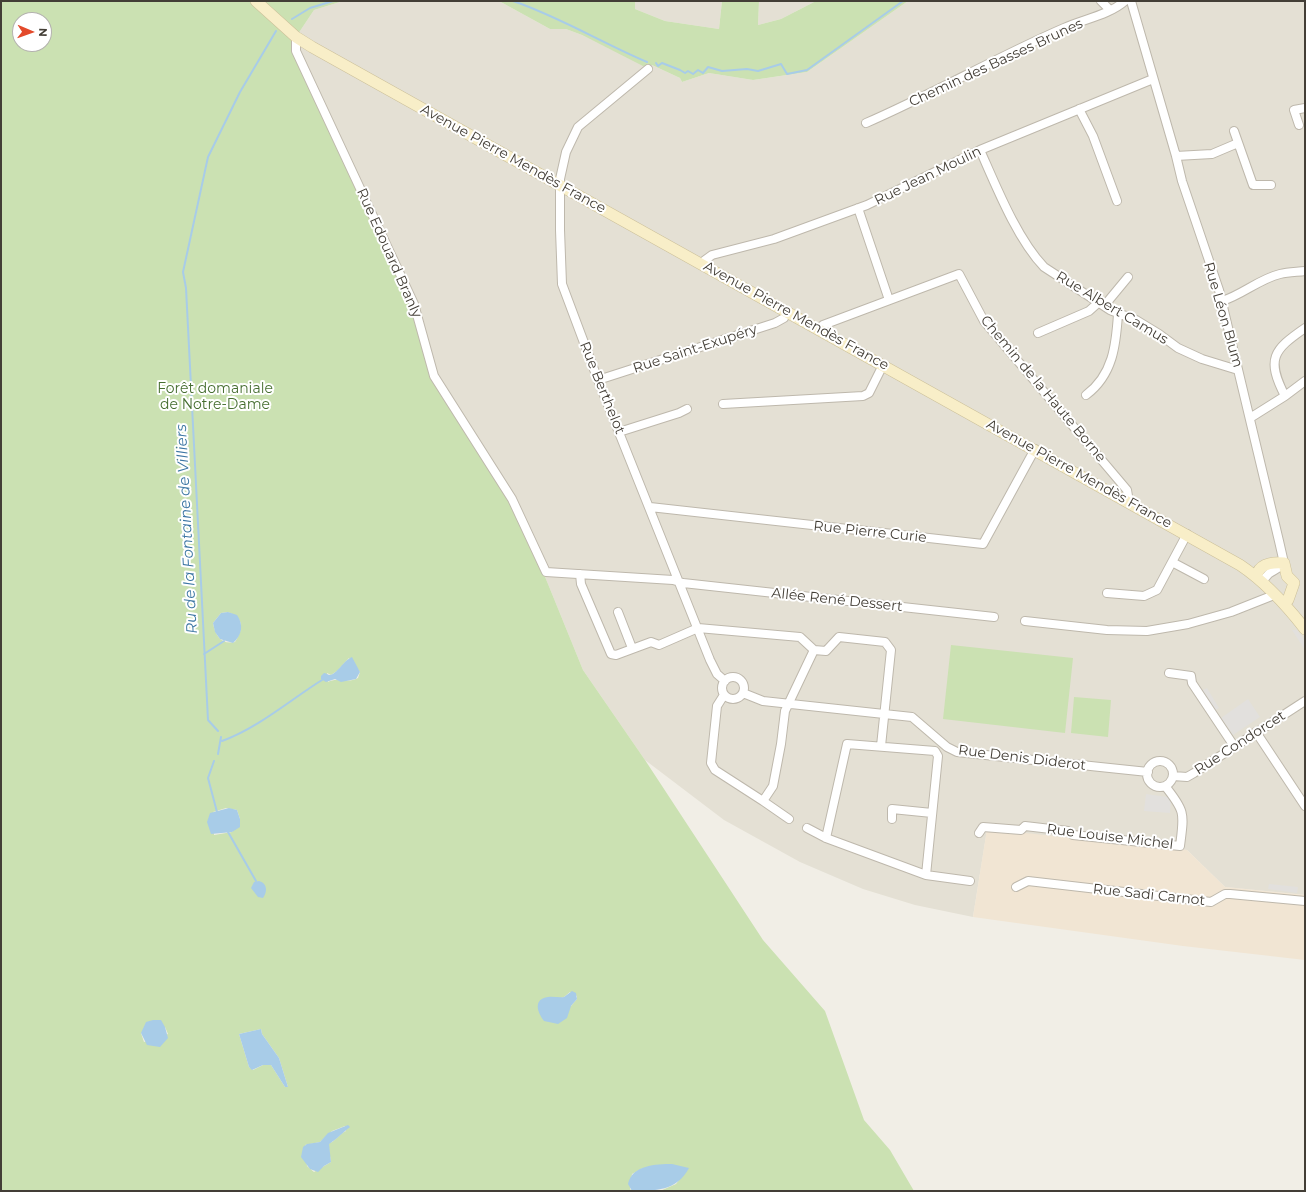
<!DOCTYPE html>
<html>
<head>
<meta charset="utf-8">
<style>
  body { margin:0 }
  #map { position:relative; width:1306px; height:1192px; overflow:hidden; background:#f1eee6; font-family:Montserrat,sans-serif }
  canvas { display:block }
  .frame { position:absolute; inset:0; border:2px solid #433e36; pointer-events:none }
  .north { position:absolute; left:12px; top:12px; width:40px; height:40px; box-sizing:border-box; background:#fff; border:1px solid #b4b2af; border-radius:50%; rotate:92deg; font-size:11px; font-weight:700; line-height:16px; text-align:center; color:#433e36 }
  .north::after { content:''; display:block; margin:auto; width:14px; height:18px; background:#e34a2b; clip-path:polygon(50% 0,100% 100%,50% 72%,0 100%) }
</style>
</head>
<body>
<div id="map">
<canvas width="1306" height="1192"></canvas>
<div class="frame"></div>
<div class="north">N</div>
</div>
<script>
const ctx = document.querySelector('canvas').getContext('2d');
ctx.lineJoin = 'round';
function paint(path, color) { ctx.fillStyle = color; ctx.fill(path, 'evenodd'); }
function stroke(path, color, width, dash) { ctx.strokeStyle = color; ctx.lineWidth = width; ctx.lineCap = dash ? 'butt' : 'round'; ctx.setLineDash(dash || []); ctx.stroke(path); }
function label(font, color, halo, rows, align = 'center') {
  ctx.font = font + ' Montserrat,sans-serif'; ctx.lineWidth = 4; ctx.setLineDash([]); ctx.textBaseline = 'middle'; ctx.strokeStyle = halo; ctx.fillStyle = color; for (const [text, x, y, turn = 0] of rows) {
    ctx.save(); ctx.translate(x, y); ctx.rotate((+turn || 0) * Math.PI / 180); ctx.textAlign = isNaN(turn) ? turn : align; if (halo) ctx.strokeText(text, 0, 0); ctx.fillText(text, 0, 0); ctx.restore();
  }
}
paint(new Path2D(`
  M343,1H499L550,29H566L582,35L643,65H652L680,78L682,82L709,73L753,80L807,72L908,1H1305V895L1225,887L1187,850L987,830L973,917L915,905L863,889L800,862L724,820L645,760L583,670L513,498L432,375L297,51L296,37L314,10Z
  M635,1H722L719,29L665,21L635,9Z
  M759,1H816L781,19L758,25Z`), '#e4e0d4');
paint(new Path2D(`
  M987,829L1187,850L1225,887L1305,895V960L1183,946L973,917Z`), '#f1e5d3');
paint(new Path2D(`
  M1,1H343L314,10L296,37L295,51L411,304L432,375L513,498L583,670L645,760L763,940L825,1011L864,1120L890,1150L914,1191H660L676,1184L679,1180L643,1168L632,1174L630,1189L632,1191H1ZM20,20H44V44H20ZM228,612C244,618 244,628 235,642C221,645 215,635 213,623L221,613ZM349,658L360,672L358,678C348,684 337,677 328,682L327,673L331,675L337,671ZM226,808L237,810L240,819L232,832L214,835L213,812ZM570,992L577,996V999L571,1006L561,998L564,997ZM165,1027L168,1034L144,1042L141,1033ZM261,1029L262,1034L279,1058L288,1087H285L271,1065H263L253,1070L249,1067L239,1034ZM345,1126L346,1131C339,1134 336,1141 328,1144L331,1162L314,1172L307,1166L305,1145L320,1142L332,1131Z
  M499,1H635V9L665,21L719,29L722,1H759L758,25L781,19L816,1H908L807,72L753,80L709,73L682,82L680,78L652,65L643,66L582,35L566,29H550Z
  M951,645L1073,658L1065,733L943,719Z
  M1074,697L1111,700L1108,737L1071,733Z`), '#cbe1b2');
paint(new Path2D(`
  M1292,630H1297L1305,641V650Z
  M1207,688L1219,708L1214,711L1201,691Z
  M1248,699L1260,717L1233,735L1221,718Z
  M1146,794L1168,797L1171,802L1170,813L1144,811Z
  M1269,884L1298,887L1297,893L1268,889Z`), '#e2e0dd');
paint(new Path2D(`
  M228,612L237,615C244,625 242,635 233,643L220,639L215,632L213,623L221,613Z
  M352,657L360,672L356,679L341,682L335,679L326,682L321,679V676L324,673C326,673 328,675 330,675C336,675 344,660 352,657Z
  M229,808L237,810L240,819V827L232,832L211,834L207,822L210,813Z
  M259,881C267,883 268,891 263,898L258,897L251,888L254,882Z
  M572,991L576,993L577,999L571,1006L567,1018L558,1024L544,1021C537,1012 533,999 548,997C553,996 559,998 564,997Z
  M153,1020H161L165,1027L168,1038L160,1047L147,1045L141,1033L146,1022Z
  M261,1029L262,1034L279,1058L288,1087H285L271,1065H263L252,1070L249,1067L239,1034Z
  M348,1125L350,1127C346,1130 332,1143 329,1144L331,1162L324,1166L318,1172L310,1169L301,1157L303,1147L307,1144L320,1142L328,1133Z
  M672,1164L689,1168C677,1191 655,1191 632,1191L628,1184C632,1165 656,1164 672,1164Z`), '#a8cce8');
stroke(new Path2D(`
  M513,1C560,17 602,43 647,62
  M292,19L310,8L333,1
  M656,63L658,66L662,63L680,70L685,73L688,71L693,74L698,70L703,73L708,67L722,71L747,69L758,71L781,64L787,74L807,70L903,1
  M204,654L224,641
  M218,731L208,720L186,288L183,272L208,157L240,92L276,31
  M222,741C258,728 290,700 322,680
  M218,754L221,737
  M214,761L208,778L217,812
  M228,832L256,881`), '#a8cce8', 2);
const street = new Path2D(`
  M1101,1L1110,10
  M1131,1L1176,156L1182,181L1219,290L1279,541L1284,563C1274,574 1271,567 1262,583
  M296,37V51L414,304L434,376L512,499L546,572L673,580L683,583L994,617
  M648,69L578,127L566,152L560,179V230L562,284L598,380L710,660L717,674L725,681
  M1079,109L1093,136L1117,201
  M866,123C933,94 997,57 1064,28C1084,19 1109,15 1125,1
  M1299,125L1294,110L1305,108
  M1234,131L1253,185H1271
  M980,150C996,186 1017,239 1044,267L1110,310L1136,320L1159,334L1178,348L1202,359L1238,370
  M1176,156L1212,154L1238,143
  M858,208L889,300
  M701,263L712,255L774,239L867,205L980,150L1153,79
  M1222,301C1242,295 1259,279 1280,274C1288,272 1297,272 1305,271
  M1104,306L1128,277
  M818,329L823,325L959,274L984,321L1127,490L1129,502
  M1038,333L1089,311L1099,302
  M598,380L775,323L784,318L787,312
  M1086,395C1113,375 1116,345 1118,314
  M1285,396L1305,381
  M723,404L863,396L869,393L883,365
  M1250,418L1285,396C1266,359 1273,350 1305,328
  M619,432L679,413L687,409
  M650,507L983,544L1035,449
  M1172,562L1204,579
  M580,574L581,584L611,654L616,655L651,642L659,645L698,628L800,637L814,650L826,651L839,637L885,642L891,650L881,746
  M1107,593L1144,596L1157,590L1187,534
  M618,612L632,648
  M1025,621L1107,630L1147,631L1188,624L1231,612L1274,595
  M1169,673L1191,676L1192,683L1234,746
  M722 688a11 11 0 1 1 22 0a11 11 0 1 1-22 0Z
  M743,693L763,701L912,717L947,747L957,752L1148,772
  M724,695L717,706L711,763L715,770L763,801L773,786L781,744L785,711L814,650
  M1256,732L1305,806
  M1147 774a13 13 0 1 1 26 0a13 13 0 1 1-26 0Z
  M1173,776L1187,777L1194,773L1305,701
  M763,801L789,819
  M892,819V809L932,813
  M807,828L826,838L926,875L938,756L935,751L847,744L826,838
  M979,833L983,827L1021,830L1025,826L1068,831L1073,835L1180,846C1184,814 1186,812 1165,786
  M926,875L970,881
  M1016,887L1028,881L1211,902L1225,894H1230L1305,901`);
const secondary = new Path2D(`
  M256,1L296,37L312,47L1240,565C1264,581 1287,606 1305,629
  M1258,572C1262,563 1275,562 1284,563L1287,576L1294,583
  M1288,600L1294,583`);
stroke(street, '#beb8ac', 10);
stroke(secondary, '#ccc09a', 12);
stroke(street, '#fff', 8);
stroke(secondary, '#f8eec8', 11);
label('14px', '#433e36', '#fff', [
  ["Chemin des Basses Brunes",996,63,-25],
  ["Avenue Pierre Mendès France",513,159,29],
  ["Rue Jean Moulin",928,176,-26],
  ["Rue Edouard Branly",389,253,66],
  ["Rue Albert Camus",1112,308,31],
  ["Rue Léon Blum",1223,315,74],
  ["Avenue Pierre Mendès France",796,316,29],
  ["Rue Saint-Exupéry",695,349,-18],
  ["Rue Berthelot",602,388,68],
  ["Chemin de la Haute Borne",1043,389,50],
  ["Avenue Pierre Mendès France",1079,474,29],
  ["Rue Pierre Curie",870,532,6],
  ["Allée René Dessert",837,600,6],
  ["Rue Condorcet",1240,743,-33],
  ["Rue Denis Diderot",1022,758,7],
  ["Rue Louise Michel",1110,837,7],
  ["Rue Sadi Carnot",1149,895,6]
]);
label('14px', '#466e30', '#fff', [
  ["Forêt domaniale",215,389],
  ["de Notre-Dame",215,405]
]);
label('italic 15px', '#3b75a3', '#fff', [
  ["Ru de la Fontaine de Villiers",187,529,-93]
]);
</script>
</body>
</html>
